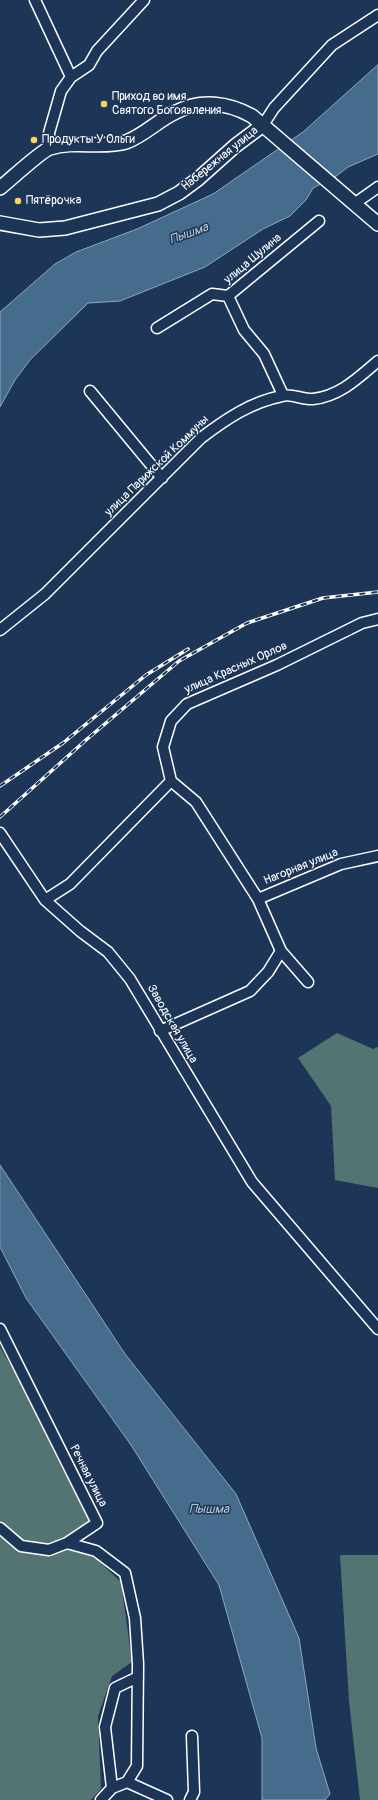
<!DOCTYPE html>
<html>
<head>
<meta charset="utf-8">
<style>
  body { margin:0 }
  canvas { display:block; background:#1d3557 }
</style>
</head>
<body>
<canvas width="378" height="1800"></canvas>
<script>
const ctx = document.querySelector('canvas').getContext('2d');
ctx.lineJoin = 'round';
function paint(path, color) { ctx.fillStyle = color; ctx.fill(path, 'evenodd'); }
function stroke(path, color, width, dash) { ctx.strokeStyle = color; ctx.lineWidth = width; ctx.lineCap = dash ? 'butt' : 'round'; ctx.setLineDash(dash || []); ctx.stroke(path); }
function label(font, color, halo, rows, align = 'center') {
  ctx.font = font + ' Pangolin,sans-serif'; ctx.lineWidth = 3; ctx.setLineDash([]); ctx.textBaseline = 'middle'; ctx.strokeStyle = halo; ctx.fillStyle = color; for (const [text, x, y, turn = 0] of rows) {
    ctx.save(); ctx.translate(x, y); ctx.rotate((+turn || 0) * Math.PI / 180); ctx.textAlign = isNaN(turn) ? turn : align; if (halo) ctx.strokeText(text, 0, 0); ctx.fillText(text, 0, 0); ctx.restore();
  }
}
paint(new Path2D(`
  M337,1033L373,1049L378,1047V1188L335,1180L331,1106L298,1058Z
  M0,1347L17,1376L62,1468L93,1521L58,1543L90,1553L121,1582L132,1662L112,1676L98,1716L101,1789L91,1800H0Z
  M340,1555H378V1800H360L349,1701Z`), '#547473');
const water = new Path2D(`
  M378,65V154L348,167L335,177L313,188L306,200L290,216L263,229L205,267L120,301L88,303L30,360L15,380L0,407V312L55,264L76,252L137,229L213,194L303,132Z
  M0,1165L125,1354L236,1494L299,1638L316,1748L330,1794L325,1800H262V1738L219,1585L131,1445L26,1298L0,1247Z`);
paint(water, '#456c8d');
stroke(water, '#8fa7bb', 1);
const minor = new Path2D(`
  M35,0L71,77
  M263,125L274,108L332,45L378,15
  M49,149V133L61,91L71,77L89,65L97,51L144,0
  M354,204L378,187
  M228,296L244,330L264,354L283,395
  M157,328L212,294L228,296L319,221
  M90,391L162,478
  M0,630L45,594L201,438C226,419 251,402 282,396C292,393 302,400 313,399C340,396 358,378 378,361
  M171,781L196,802L258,899L281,951L308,982
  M0,833L45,900L80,931L108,952L130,979L252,1182L378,1329
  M258,899L341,864L378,856
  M45,900L70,884L171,781L163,747L171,721L187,704L277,665L362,623L378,619
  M160,1031L250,991L268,972L281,951
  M0,1329L97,1523L67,1543L96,1551L125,1573L135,1618L138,1664L137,1766L127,1782L112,1788L101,1800
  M0,1528L21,1546L49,1550L67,1543
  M127,1782L167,1800
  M112,1788L105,1727L115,1688L138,1677
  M190,1800L194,1792L192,1736`);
const major = new Path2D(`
  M0,188C10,180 41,151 50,148C75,140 102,149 126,142C145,135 158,120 176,112C201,99 228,103 252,116L378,224
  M0,223L39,230L65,228L158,204L179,193L198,179L235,146L263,125`);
stroke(minor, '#fff', 13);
stroke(major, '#fff', 16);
stroke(minor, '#1d3557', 10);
stroke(major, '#1d3557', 13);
const rail = new Path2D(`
  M0,786L63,743L146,675L188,649
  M0,817L86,740L179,661L247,623L323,598L378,592`);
stroke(rail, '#fff', 3.5);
stroke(rail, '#1d3557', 2, [6]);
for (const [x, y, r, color] of [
  [104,104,4,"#ffd166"],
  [34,140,4,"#ffd166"],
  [18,201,4,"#ffd166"]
]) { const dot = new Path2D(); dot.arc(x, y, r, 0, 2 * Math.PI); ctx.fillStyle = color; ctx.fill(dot); stroke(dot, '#1d3557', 1.5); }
label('12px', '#fff', '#1d3557', [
  ["Приход во имя",112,97],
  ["Святого Богоявления",112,111],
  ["Продукты У Ольги",42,140],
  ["Пятёрочка",26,201]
], 'left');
label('12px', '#fff', '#1d3557', [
  ["Набережная улица",220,159,-39],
  ["улица Шулина",253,259,-40],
  ["улица Парижской Коммуны",157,466,-44],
  ["улица Красных Орлов",236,668,-24],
  ["Нагорная улица",301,867,-22],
  ["Заводская улица",172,1024,60],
  ["Речная улица",88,1476,63]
]);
label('italic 13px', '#b5c4d1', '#1d3557', [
  ["Пышма",189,234,-20],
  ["Пышма",209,1510]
]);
</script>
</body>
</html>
